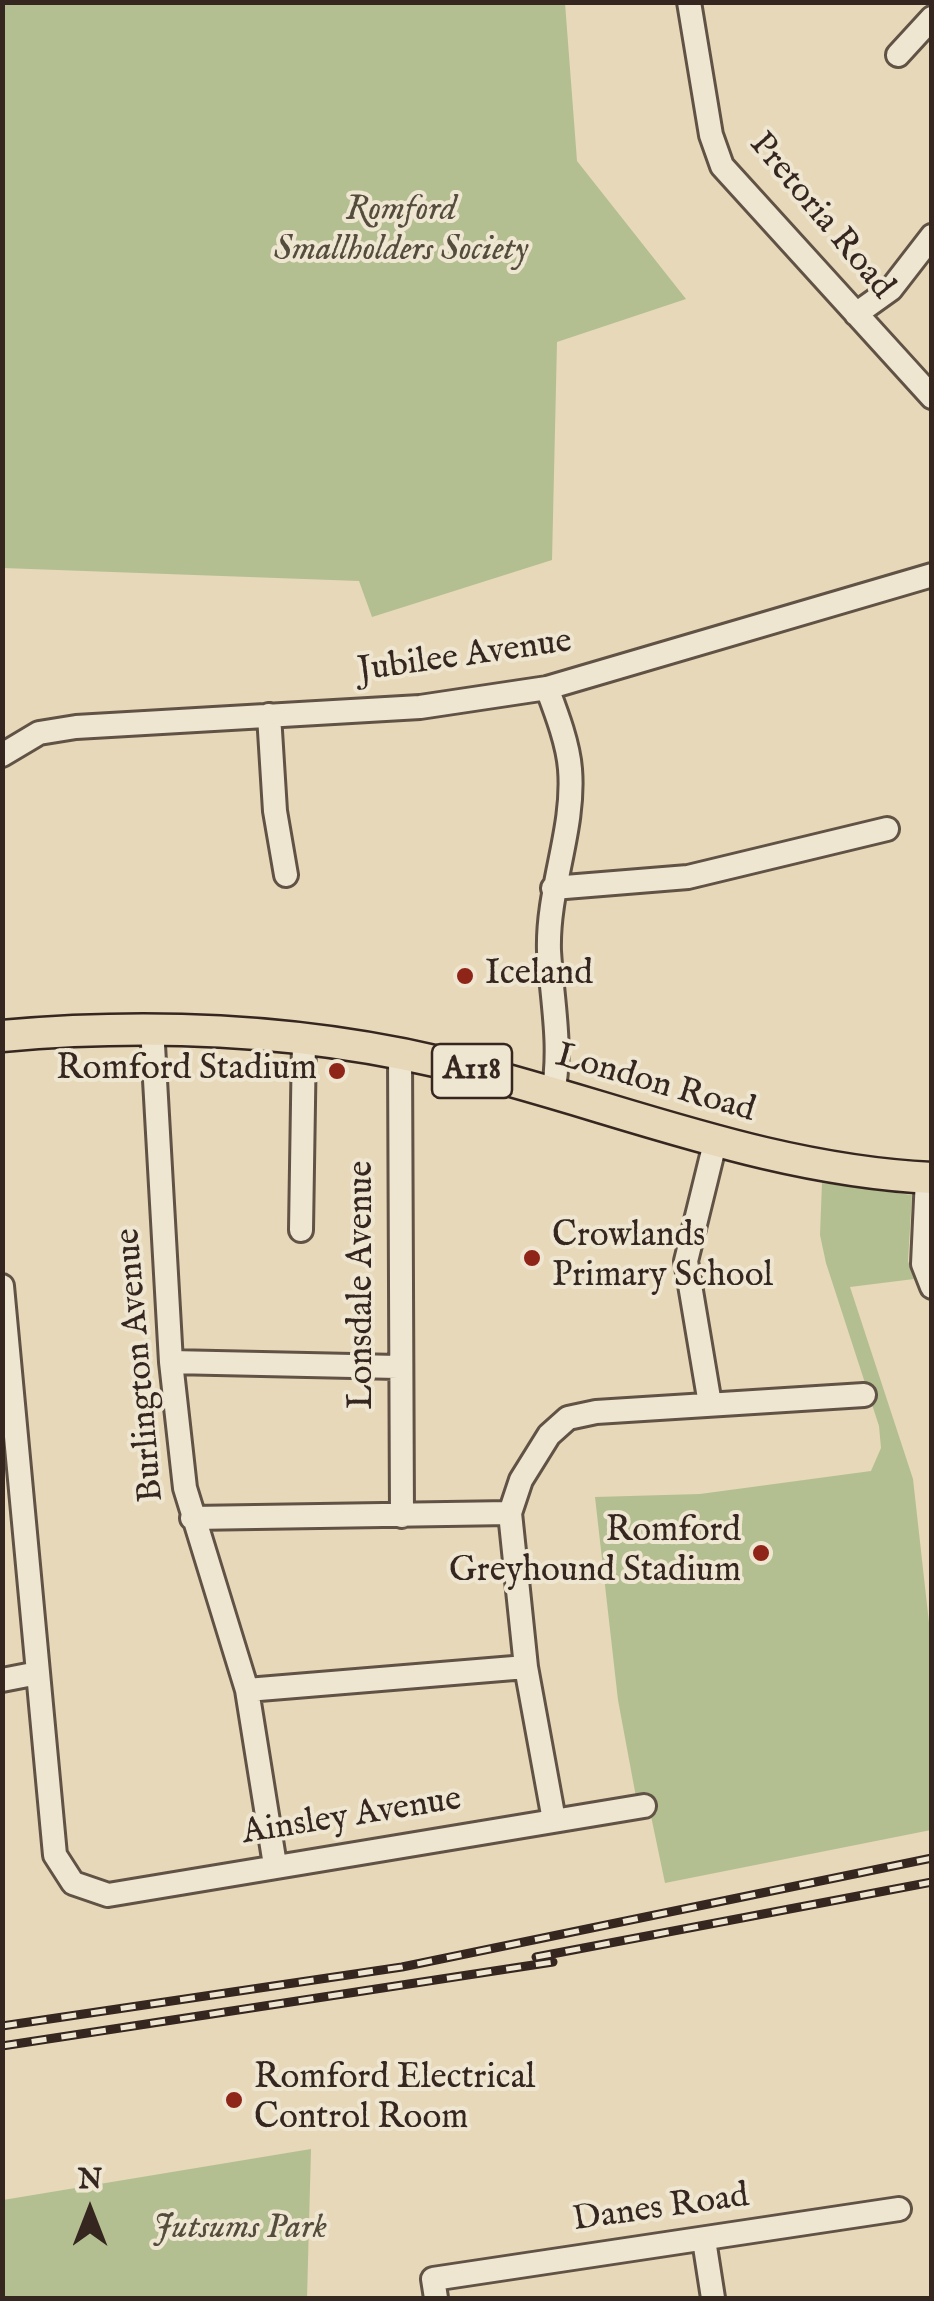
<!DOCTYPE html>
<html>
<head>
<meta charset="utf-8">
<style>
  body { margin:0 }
  #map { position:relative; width:934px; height:2301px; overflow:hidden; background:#e6d8b8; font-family:"IM FELL English",serif }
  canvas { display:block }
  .frame { position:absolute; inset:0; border:5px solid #352620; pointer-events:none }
  .north { position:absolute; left:40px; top:2161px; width:100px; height:100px; -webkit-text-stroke:8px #efe6d1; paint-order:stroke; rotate:0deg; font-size:28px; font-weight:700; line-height:40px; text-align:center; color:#352620 }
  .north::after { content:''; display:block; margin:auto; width:35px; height:45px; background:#352620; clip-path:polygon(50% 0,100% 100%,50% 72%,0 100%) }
</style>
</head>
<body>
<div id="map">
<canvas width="934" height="2301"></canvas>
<div class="frame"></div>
<div class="north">N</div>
</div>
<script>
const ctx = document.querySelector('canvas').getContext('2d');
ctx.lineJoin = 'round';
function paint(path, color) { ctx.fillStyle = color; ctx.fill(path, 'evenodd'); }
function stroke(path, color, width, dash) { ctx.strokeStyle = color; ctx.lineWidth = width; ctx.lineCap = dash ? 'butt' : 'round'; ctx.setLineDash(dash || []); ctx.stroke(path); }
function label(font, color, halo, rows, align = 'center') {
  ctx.font = font + ' "IM FELL English",serif'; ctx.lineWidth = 8; ctx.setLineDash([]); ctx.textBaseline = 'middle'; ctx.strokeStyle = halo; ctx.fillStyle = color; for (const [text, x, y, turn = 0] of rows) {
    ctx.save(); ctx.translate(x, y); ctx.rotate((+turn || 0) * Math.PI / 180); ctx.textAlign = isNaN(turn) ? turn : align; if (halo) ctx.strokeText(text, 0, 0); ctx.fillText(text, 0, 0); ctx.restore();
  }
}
paint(new Path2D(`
  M2,3H565L577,161L686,299L557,342L552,560L372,617L359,581L3,568Z
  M822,1183L912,1195L908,1261L914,1279L850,1287L913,1479L932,1650L931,1830L665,1883L651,1816L636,1797L618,1700L595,1497L700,1494L871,1471L881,1448L879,1426L826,1263L820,1235Z
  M311,2149L307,2298H3V2200Z`), '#b3bf90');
const minor = new Path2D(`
  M689,2L711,135L722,166L932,397
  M898,55L932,18
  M856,314L891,289L932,236
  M547,688C556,712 568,743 570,769C575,830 547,889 549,951C552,1001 562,1045 553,1095
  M269,715L275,811L286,875
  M2,755L39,733L76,727L420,707L547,688L932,575
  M553,888L688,877L887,829
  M152,1027L171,1362L185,1488L247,1690L275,1865
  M400,1054L402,1516
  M927,1178L923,1264L932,1287
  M301,1230L304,1040
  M2,1286L55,1855L73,1883L108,1895L644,1806
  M171,1362L398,1367
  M710,1404L686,1261L715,1143
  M192,1518L510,1513
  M2,1680L38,1673
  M247,1690L526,1667
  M554,1820L526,1667L510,1513L521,1480L549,1435L568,1418L596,1412L864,1395
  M704,2240L713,2298
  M436,2298L433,2279L899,2209`);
const major = new Path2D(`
  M2,1036C148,1023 296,1029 439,1062C604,1101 760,1170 932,1178`);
stroke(minor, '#615246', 28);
stroke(major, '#352620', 35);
stroke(minor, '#efe6d1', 22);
stroke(major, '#e6d8b8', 30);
const rail = new Path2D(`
  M536,1957L932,1882
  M2,2026L402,1967L932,1858
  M2,2046L553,1962`);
stroke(rail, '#352620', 9);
stroke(rail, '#efe6d1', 5, [15]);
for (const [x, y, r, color] of [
  [465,976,10,"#8f2418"],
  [337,1071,10,"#8f2418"],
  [532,1258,10,"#8f2418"],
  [761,1553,10,"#8f2418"],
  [234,2100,10,"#8f2418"]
]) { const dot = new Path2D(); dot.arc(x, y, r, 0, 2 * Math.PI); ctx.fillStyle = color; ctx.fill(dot); stroke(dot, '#efe6d1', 4); }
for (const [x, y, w] of [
  [472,1071,80]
]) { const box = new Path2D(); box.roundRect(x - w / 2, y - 27, w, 54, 8); ctx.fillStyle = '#efe6d1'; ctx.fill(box); stroke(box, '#352620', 2.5); }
label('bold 32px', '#352620', null, [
  ["A118",472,1071]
]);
label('italic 35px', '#544c3c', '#efe6d1', [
  ["Romford",401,212],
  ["Smallholders Society",401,252],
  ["Jutsums Park",240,2230]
]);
label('35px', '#352620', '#efe6d1', [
  ["Pretoria Road",820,217,50],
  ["Jubilee Avenue",465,658,-8],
  ["London Road",655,1085,16],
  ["Lonsdale Avenue",364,1285,-90],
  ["Burlington Avenue",142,1365,-95],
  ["Ainsley Avenue",352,1818,-9],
  ["Danes Road",661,2210,-8]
]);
label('35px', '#352620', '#efe6d1', [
  ["Iceland",485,976],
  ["Romford Stadium",317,1071,"right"],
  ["Crowlands",552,1238],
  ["Primary School",552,1278],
  ["Romford",741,1533,"right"],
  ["Greyhound Stadium",741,1573,"right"],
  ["Romford Electrical",254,2080],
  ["Control Room",254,2120]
], 'left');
</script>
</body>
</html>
